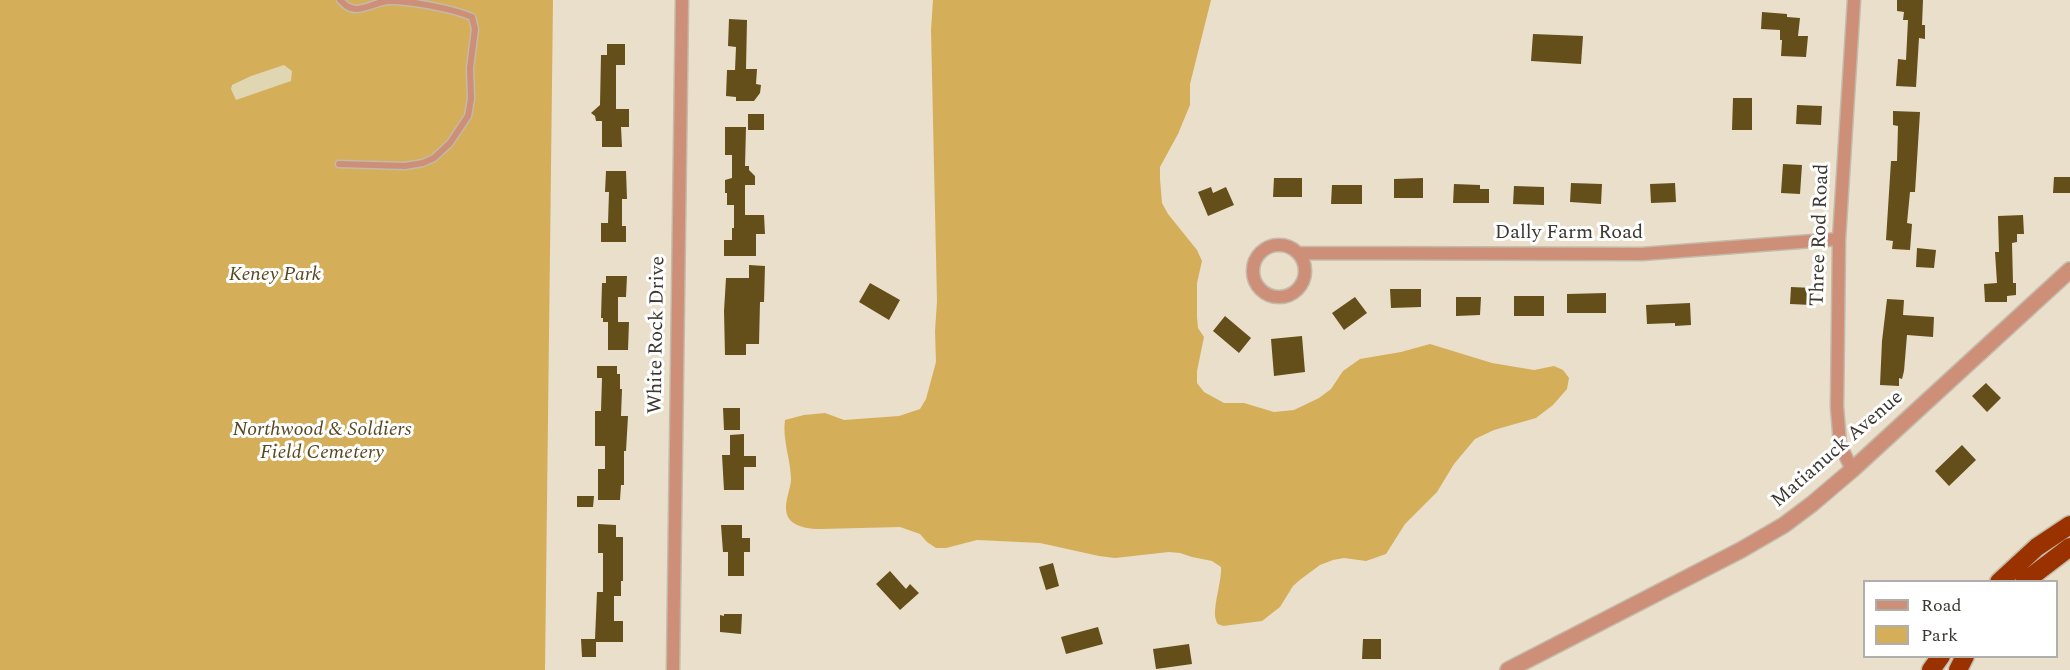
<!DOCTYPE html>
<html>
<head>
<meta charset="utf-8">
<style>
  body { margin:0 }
  #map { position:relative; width:2070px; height:670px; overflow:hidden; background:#e9dfcb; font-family:Spectral,serif }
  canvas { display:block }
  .legend { position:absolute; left:1863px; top:580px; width:195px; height:78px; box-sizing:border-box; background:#fff; border:2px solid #b1afac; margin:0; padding:8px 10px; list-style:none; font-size:18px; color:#3c3830 }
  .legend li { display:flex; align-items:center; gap:12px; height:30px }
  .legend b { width:30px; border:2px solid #b1afac }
</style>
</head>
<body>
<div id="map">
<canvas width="2070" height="670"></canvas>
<ul class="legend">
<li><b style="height:8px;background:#ce8f79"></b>Road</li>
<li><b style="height:16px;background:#d5ae5a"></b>Park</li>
</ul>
</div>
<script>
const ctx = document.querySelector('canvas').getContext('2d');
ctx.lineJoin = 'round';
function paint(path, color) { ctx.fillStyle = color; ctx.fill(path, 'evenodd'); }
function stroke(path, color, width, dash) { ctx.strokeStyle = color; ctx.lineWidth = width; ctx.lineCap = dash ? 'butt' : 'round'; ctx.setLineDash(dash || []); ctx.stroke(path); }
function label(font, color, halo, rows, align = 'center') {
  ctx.font = font + ' Spectral,serif'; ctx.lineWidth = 6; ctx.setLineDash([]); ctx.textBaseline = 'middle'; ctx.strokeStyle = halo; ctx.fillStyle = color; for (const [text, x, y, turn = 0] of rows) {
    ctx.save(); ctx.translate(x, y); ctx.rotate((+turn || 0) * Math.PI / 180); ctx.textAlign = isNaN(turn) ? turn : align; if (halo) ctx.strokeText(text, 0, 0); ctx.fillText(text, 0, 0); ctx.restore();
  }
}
paint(new Path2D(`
  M0,0H553L545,670H0Z
  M933,0H1211L1190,84V105L1178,134L1160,167V179L1162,203L1168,214L1197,250L1202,261L1197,283V317L1198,328L1204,337L1197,371V383L1204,392L1224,403H1244L1274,412L1294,410L1319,398L1331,389L1343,371L1360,359L1401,352L1430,344L1492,363L1534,370L1554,366L1563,370L1569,378L1567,389L1553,405L1536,418L1494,430L1475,439L1454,464L1437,492L1405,524L1386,554L1366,561L1344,558L1333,560L1320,565L1301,579L1293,586L1280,607L1262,621L1223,626C1219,624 1217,625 1216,620C1212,608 1222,582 1221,567L1212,561L1192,557L1180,553L1169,552L1115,558L1099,556L1040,543L977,540L946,548H936L927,542L920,534L900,527L821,529C810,529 798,528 790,520C781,508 790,493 791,480C791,460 782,439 785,420L804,415L825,413L844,420L899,416L920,409L926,399L936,362L935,331L937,301L931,30Z`), '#d5ae5a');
paint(new Path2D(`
  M284,65L292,71L291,81L236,100L231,89L232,85L251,76Z`), '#e0d6b1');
paint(new Path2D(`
  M1897,0H1923L1922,25H1925V39L1919,38L1916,87L1896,86L1898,59L1906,60L1908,20H1903L1904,12L1897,11Z
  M1762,12L1787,14V17L1800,18L1798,36H1808L1806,57L1781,56L1782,40H1780V30L1761,29Z
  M729,19L747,20L746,69H757L756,84L761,85L760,93L754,101H736V97L726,96L727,70H735L736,47L728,46Z
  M1533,34L1583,36L1581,64L1531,61Z
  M607,44H625V65H616V109H629V127H621L622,147H602V121H596L595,116L591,113L600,105L601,55H607Z
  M1733,98H1752V130H1732Z
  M1797,105L1822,106L1821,125L1796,124Z
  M1893,111L1920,112L1915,192H1910L1907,223L1912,224L1910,250L1892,249L1893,241L1886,240L1891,161H1897L1898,126L1893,125Z
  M748,114H764V130H748Z
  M725,127H746L745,166H749V170L755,176V185H745V215H764L765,234H756V256H724V240H732V228H734V205H727V193H725V180L732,178V155H725Z
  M1783,164L1802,165L1800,194L1781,193Z
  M606,171H626L627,199H622V226H626V242H601V223H608L609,192H605Z
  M2054,177H2070V193H2053Z
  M1274,178H1302V197H1273Z
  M1423,178V198H1394V179Z
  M1571,183L1602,184L1601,204L1570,202Z
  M1675,183L1676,202L1651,203L1650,184Z
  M1454,184L1480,185V189H1489V203H1453Z
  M1332,185H1362V204H1331Z
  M1514,186L1544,187V205L1513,204Z
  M1211,187L1213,193L1226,187L1234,205L1208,216L1198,192Z
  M2023,215L2024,234H2017V242L2012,243L2013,283H2016V295L2007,296V302H1985L1984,284L1997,283L1995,252H1999L1998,216Z
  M1917,248L1936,250L1934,268L1916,267Z
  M749,265L765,266L764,302H760L759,344H746V355H725L724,311L726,278H749Z
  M606,276H627L626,297H618V322H629L628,350H608V322H603V318H601L602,283H606Z
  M870,283L900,300L889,320L859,302Z
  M1791,287L1813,288L1812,305L1790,304Z
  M1390,289H1421V307L1391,308Z
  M1606,293V313H1567V294Z
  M1514,296H1544V316H1514Z
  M1355,297L1367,313L1344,330L1332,313Z
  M1456,297H1481L1480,315L1456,316Z
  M1887,299L1904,300L1903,315L1934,317L1933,337L1907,335L1904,371L1902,379L1899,378V386L1880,385L1882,341Z
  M1690,303L1691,325L1675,326V323L1647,324L1646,305Z
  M1225,316L1251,338L1239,353L1213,331Z
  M1302,336L1305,372L1274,376L1271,339Z
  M597,366H617V374H620V389H622L621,416H628L626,451H624V485H621L620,500H598V469H605V446H595V411H601L602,378H597Z
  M1986,383L2001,398L1987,412L1972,396Z
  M723,408H740V430H724Z
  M744,434V456H756V467H744V490H724L722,455H730V435Z
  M1962,445L1976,460L1949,486L1935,471Z
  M577,496H594L593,507H577Z
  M598,524L616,525V537H623V581H621V596H614V621H623V642H596V657H582L581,639H595L597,592H603V553H598Z
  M721,525H742V538H750V552H744V576H728V552H723Z
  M1053,563L1059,586L1046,590L1039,567Z
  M890,571L906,589L910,584L919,593L900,610L876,584Z
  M724,614H742L741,634L720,632V615L724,616Z
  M1098,627L1103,644L1066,654L1061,637Z
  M1363,639H1381V659H1362Z
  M1189,644L1192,664L1156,669L1153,649Z`), '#644e1a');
const service = new Path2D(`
  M339,164L405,166L423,163L434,158L450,143L468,116L471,99L470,68L475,29L472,17C454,9 407,0 388,1C377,2 366,9 356,9C349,9 345,5 340,0`);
const minor = new Path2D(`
  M1253 271a26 26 0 1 1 52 0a26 26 0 1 1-52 0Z
  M1298,253L1642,254L1839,239
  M1852,470L1840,444L1837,407L1839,239L1854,0
  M673,670L682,0`);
const tertiary = new Path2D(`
  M1508,670L1741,550L1784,525L1812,504L1852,470L2070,270`);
const motorway = new Path2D(`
  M1999,582L2037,547L2070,525
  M2024,582L2070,547
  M1931,670L1941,656
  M1958,670L1965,656`);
stroke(service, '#c3baa9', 9);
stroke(minor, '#c3baa9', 15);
stroke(tertiary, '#c3baa9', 18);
stroke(motorway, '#c3baa9', 21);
stroke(service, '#ce8f79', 6);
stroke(minor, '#ce8f79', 12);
stroke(tertiary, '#ce8f79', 15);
stroke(motorway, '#9a3200', 18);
label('20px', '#3c3830', '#fff', [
  ["Dally Farm Road",1569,234],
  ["Three Rod Road",1821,235,-88],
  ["White Rock Drive",658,335,-89],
  ["Matianuck Avenue",1838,450,-41]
]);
label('italic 20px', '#59471f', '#fff', [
  ["Keney Park",275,276],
  ["Northwood & Soldiers",322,431],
  ["Field Cemetery",322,454]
]);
</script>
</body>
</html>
